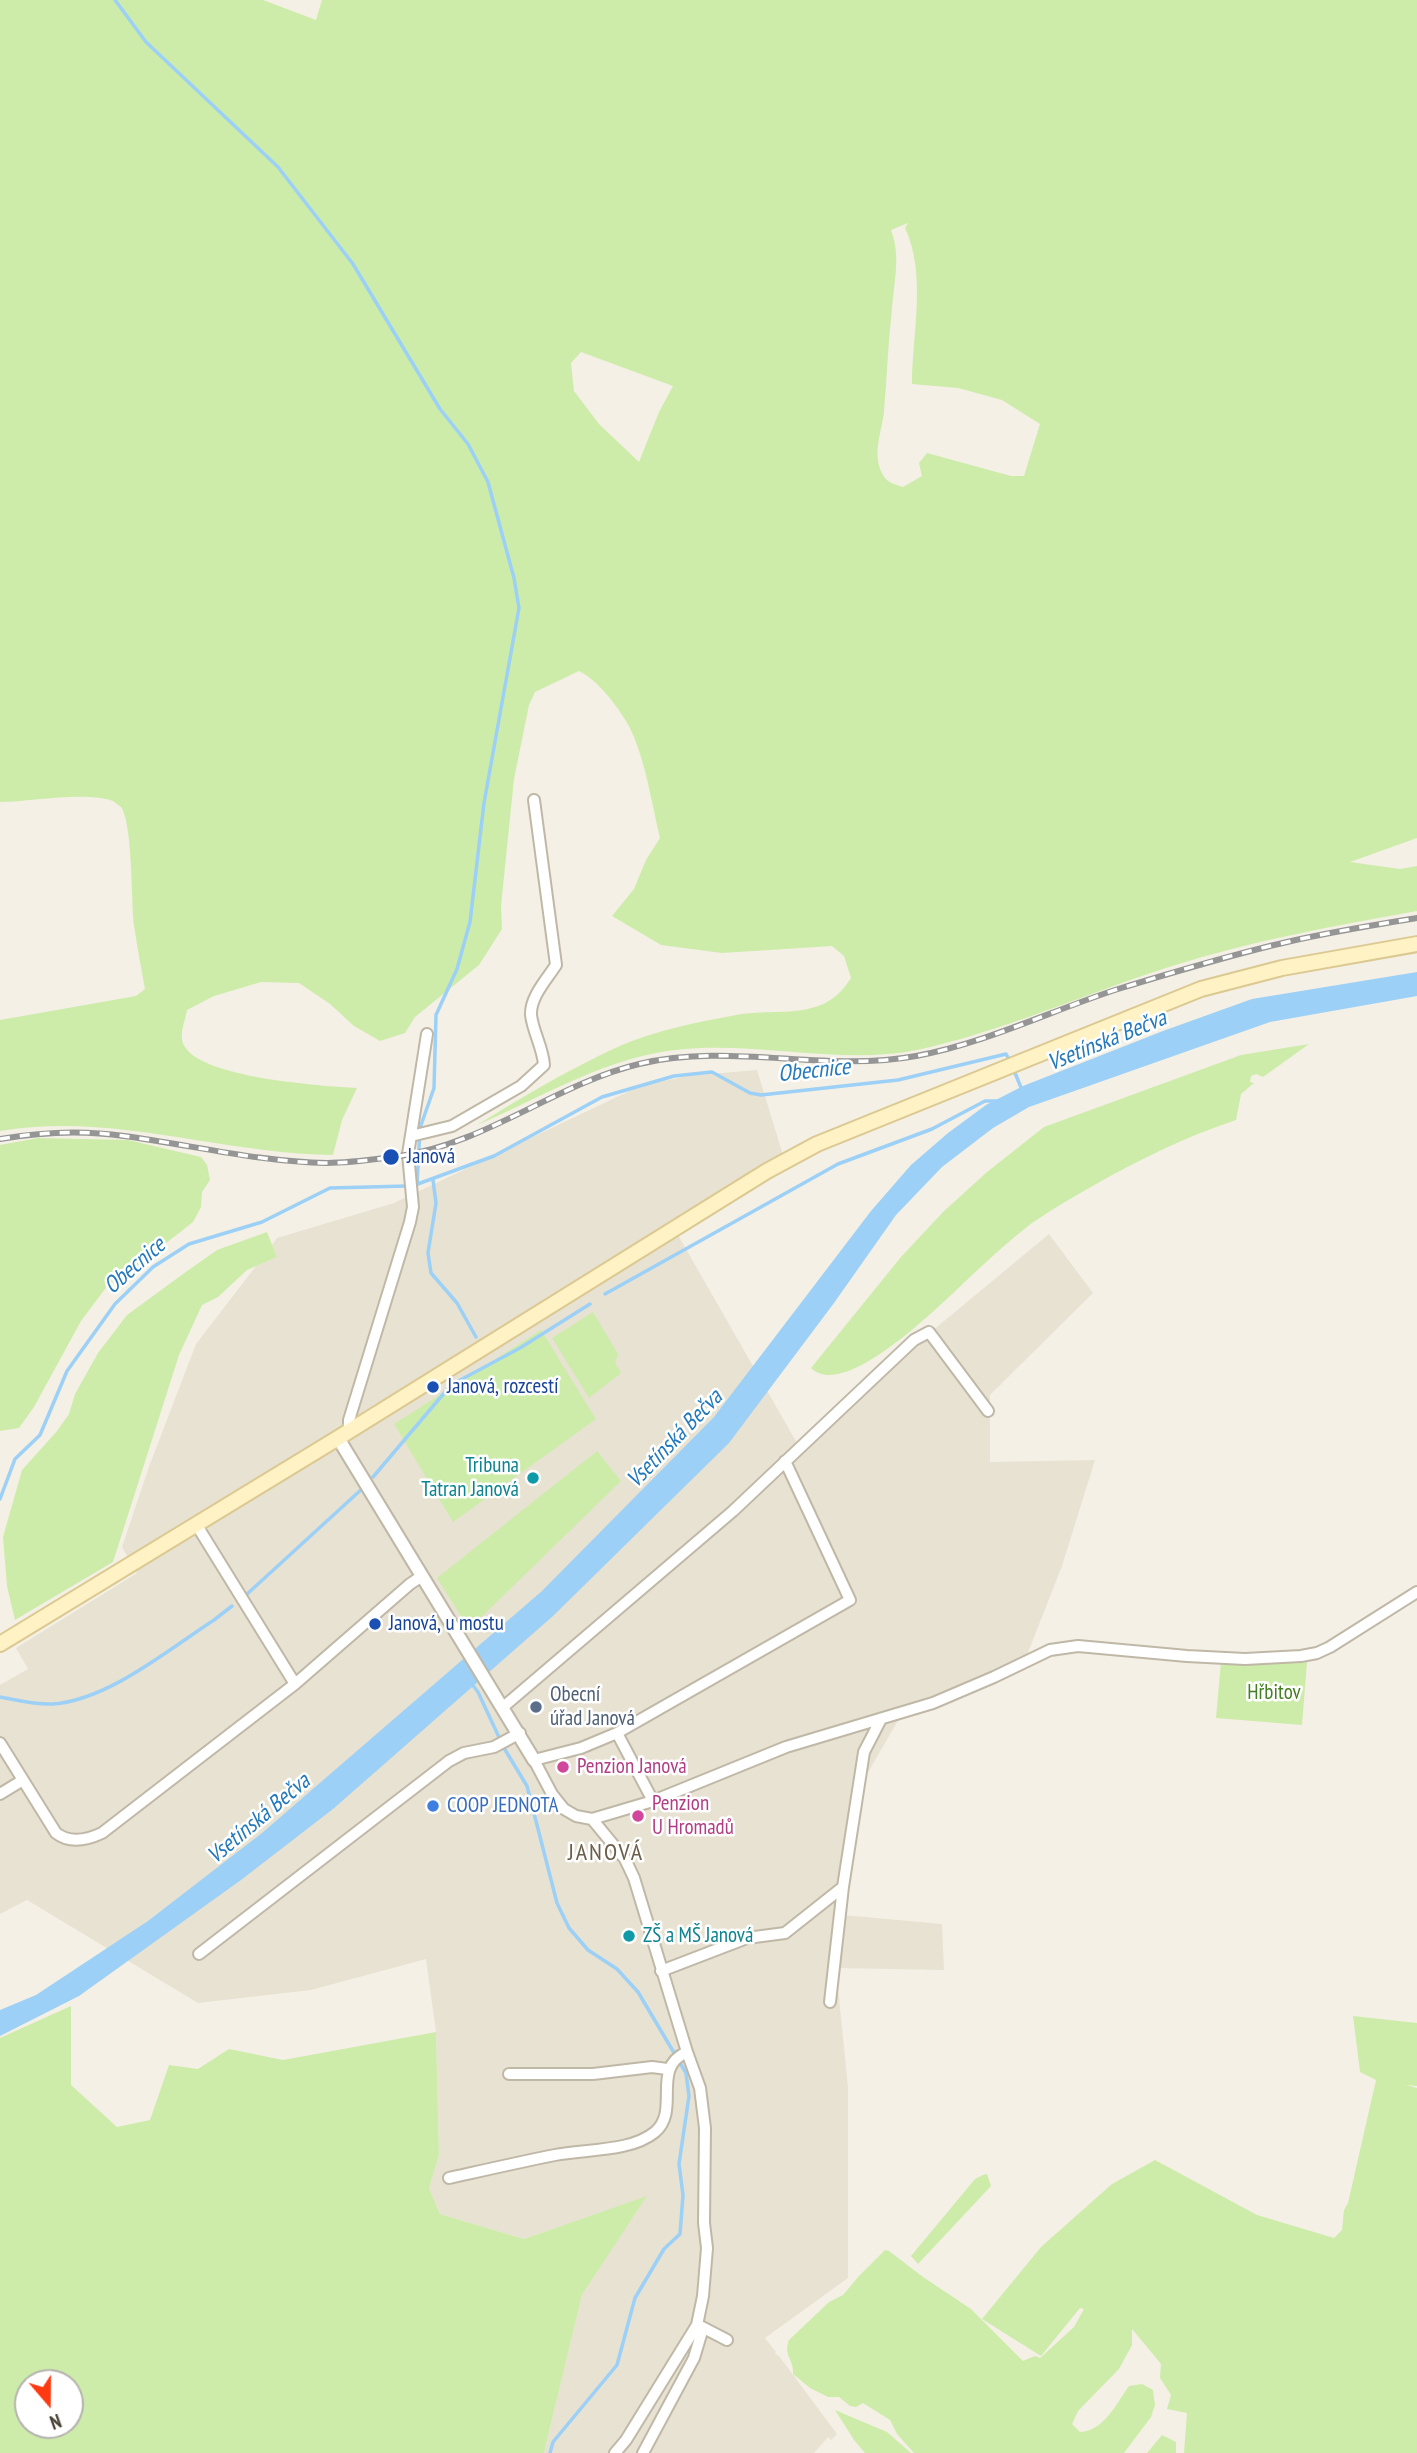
<!DOCTYPE html>
<html>
<head>
<meta charset="utf-8">
<style>
  body { margin:0 }
  #map { position:relative; width:1417px; height:2453px; overflow:hidden; background:#f4f0e5; font-family:"PT Sans Narrow",sans-serif }
  canvas { display:block }
  .north { position:absolute; left:14px; top:2369px; width:70px; height:70px; box-sizing:border-box; background:#fff; border:2px solid #b5b3ae; border-radius:50%; rotate:160deg; font-size:19px; font-weight:700; line-height:28px; text-align:center; color:#474034 }
  .north::after { content:''; display:block; margin:auto; width:24px; height:32px; background:#ff3911; clip-path:polygon(50% 0,100% 100%,50% 72%,0 100%) }
</style>
</head>
<body>
<div id="map">
<canvas width="1417" height="2453"></canvas>
<div class="north">N</div>
</div>
<script>
const ctx = document.querySelector('canvas').getContext('2d');
ctx.lineJoin = 'round';
function paint(path, color) { ctx.fillStyle = color; ctx.fill(path, 'evenodd'); }
function stroke(path, color, width, dash) { ctx.strokeStyle = color; ctx.lineWidth = width; ctx.lineCap = dash ? 'butt' : 'round'; ctx.setLineDash(dash || []); ctx.stroke(path); }
function label(font, color, halo, rows, align = 'center') {
  ctx.font = font + ' "PT Sans Narrow",sans-serif'; ctx.lineWidth = 5; ctx.setLineDash([]); ctx.textBaseline = 'middle'; ctx.strokeStyle = halo; ctx.fillStyle = color; for (const [text, x, y, turn = 0] of rows) {
    ctx.save(); ctx.translate(x, y); ctx.rotate((+turn || 0) * Math.PI / 180); ctx.textAlign = isNaN(turn) ? turn : align; if (halo) ctx.strokeText(text, 0, 0); ctx.fillText(text, 0, 0); ctx.restore();
  }
}
paint(new Path2D(`
  M757,1070L783,1155L670,1221L797,1443L1049,1234L1093,1293L990,1395V1462L1095,1460L1062,1566L1027,1655L946,1695L907,1705L863,1781L843,1915L942,1924L944,1970L836,1968L848,2087V2278L765,2338L776,2352L775,2354L779,2356L837,2434L831,2440L828,2437L814,2453H544L582,2295L646,2197L524,2239L440,2214L429,2188L439,2155L436,2032L426,1959L311,1990L198,2003L27,1900L0,1914V1685L28,1669L16,1648L137,1573L122,1547L150,1464L196,1344L256,1266L277,1257L272,1245L277,1238L394,1203L640,1086L687,1076Z`), '#e8e2d3');
paint(new Path2D(`
  M0,0H263L316,20L322,0H1417V838L1350,862L1400,869L1417,866V911C1333,926 1250,941 1169,967C1087,993 1001,1032 917,1050C841,1065 762,1042 685,1049C609,1055 545,1096 477,1125C524,1096 571,1068 622,1045C657,1030 699,1022 736,1015C781,1007 823,1023 851,978L844,956L832,946L722,953L661,945L612,916L634,889L646,860L660,838C652,805 647,769 634,737C626,716 600,681 579,671L535,692L529,705L514,779L501,906L502,929L479,965L415,1017L405,1033L380,1041L354,1026L330,1004L299,983L261,982L214,996L187,1010C185,1022 178,1036 185,1047C204,1078 321,1086 357,1088L342,1120L333,1155C220,1154 113,1112 0,1131V1020L136,996L145,989C141,967 137,946 134,925C131,900 133,825 121,807C120,806 114,802 113,801C83,791 31,802 0,802ZM908,223L905,228C927,275 912,334 912,384L958,388L1002,400L1040,424L1024,476H1011L927,453L919,463L922,476L903,487C897,485 889,483 885,478C870,457 882,433 884,411C887,377 888,343 892,309C894,282 901,256 891,230ZM581,352L673,386L659,412L639,462L599,424L574,391L571,363Z
  M1309,1044L1263,1077L1256,1074L1251,1076L1250,1082L1254,1083L1241,1094L1236,1120C1185,1137 1138,1160 1091,1187C1071,1198 1051,1210 1032,1223C1010,1240 988,1260 968,1279C943,1302 845,1402 811,1368L901,1257L943,1212L987,1172L1044,1127L1241,1055Z
  M38,1138L128,1140L201,1157L207,1165L210,1180L202,1192L201,1207L193,1222L128,1273L108,1285L81,1321L34,1407L19,1428L0,1431V1145Z
  M267,1232L277,1257L247,1270L218,1297L202,1305L179,1355L113,1562L15,1620L7,1586L3,1537L22,1470L57,1431L69,1414L75,1394L98,1353L127,1315L183,1274L217,1250Z
  M593,1312L618,1354L615,1363L621,1373L589,1398L552,1338Z
  M541,1330L596,1419L453,1522L394,1424Z
  M597,1451L621,1481L469,1629L437,1578Z
  M1221,1662L1262,1664L1307,1662L1302,1725L1216,1718Z
  M71,2006V2085L117,2127L150,2120L169,2065L198,2069L229,2049L283,2060L436,2032L439,2155L429,2188L440,2214L524,2239L647,2196L582,2295L544,2453H0V2038ZM70,2383V2425H28V2383Z
  M1353,2016L1417,2023V2086L1406,2085L1417,2088V2453H1184L1187,2413L1167,2409L1171,2395L1160,2378L1161,2364L1132,2329V2345L1119,2369L1078,2411L1072,2424L1080,2432C1104,2431 1116,2404 1129,2386L1142,2384L1153,2390L1155,2405L1151,2417L1124,2453H914L897,2434L890,2420L863,2403L856,2407L850,2406L839,2397H828L810,2388L793,2374C794,2359 783,2356 789,2340L829,2302L843,2295L859,2276L885,2250L889,2251L923,2277L971,2309L1023,2361L1035,2356L1040,2358L1074,2327L1084,2309L1080,2308L1041,2356L982,2319L1041,2247L1112,2184L1155,2160L1257,2215L1334,2238L1342,2230L1344,2210L1348,2203L1376,2080L1360,2072Z
  M983,2175L987,2174L991,2186L918,2264L911,2256L975,2179Z
  M835,2410L887,2432L911,2453H865L854,2440Z
  M1162,2435L1176,2442V2453H1147Z`), '#cdecaa');
paint(new Path2D(`
  M1417,972V996L1270,1022L1029,1107L993,1128L942,1167L896,1215L834,1303L729,1443L553,1616L333,1809L241,1880L79,1996L0,2036V2010L36,1995L148,1921L262,1833L542,1591L714,1417L871,1211L911,1165L948,1133L986,1105L1023,1086L1163,1031L1252,999Z`), '#9cd0f6');
stroke(new Path2D(`
  M115,0L146,42L278,167L353,264L440,409L468,444L488,482L514,578L519,608L484,803L470,922L457,969L436,1015L434,1088L420,1128L417,1185
  M1013,1068L1022,1090
  M433,1180L436,1203L428,1253L431,1273L457,1303L476,1337
  M415,1185L494,1156L602,1097L674,1076L712,1072L750,1093L761,1095L898,1080L1006,1054L1010,1061
  M605,1294L838,1164L932,1129L985,1101H996
  M373,1477L451,1385L520,1348L590,1304
  M0,1499L15,1459L40,1435L67,1371L115,1304L153,1267L189,1244L262,1222L330,1188L407,1186
  M246,1595L363,1488
  M471,1683L478,1692L504,1748L527,1786L557,1903L569,1928L588,1950L617,1969L638,1992L686,2073L689,2096L679,2164L683,2195L680,2234L664,2249L635,2298L617,2365L553,2442L550,2453
  M0,1697C17,1700 36,1705 53,1704C108,1700 168,1650 214,1620L232,1606`), '#9cd0f6', 3.5);
const minor = new Path2D(`
  M411,1136L452,1126L521,1086L544,1065C543,1048 533,1032 531,1015C530,997 547,979 556,965L534,800
  M349,1431V1420L410,1222L413,1207L408,1154L427,1034
  M785,1461L850,1600L617,1733L581,1748L534,1760L552,1794L564,1809L576,1816L592,1819L653,1801L786,1747L933,1703L994,1677L1050,1650L1078,1646L1187,1656L1245,1659L1301,1656L1317,1653L1330,1647L1417,1592
  M196,1524L295,1684
  M502,1708L733,1511L914,1340L929,1332L988,1411
  M617,1733L653,1801
  M0,1743L56,1833C70,1844 87,1840 102,1833L295,1684L410,1584L422,1576
  M0,1794L23,1780
  M592,1819L625,1859L634,1878L687,2052L700,2088L705,2128L704,2223L707,2248L703,2296L697,2325L626,2440L615,2453
  M199,1954L449,1761L464,1753L494,1747L520,1733
  M661,1971L747,1938L785,1933L843,1887L864,1752L881,1719
  M830,2002L843,1887
  M509,2074H593L652,2067L667,2069
  M449,2178C485,2170 520,2162 555,2155C585,2149 631,2152 655,2132C681,2110 650,2068 687,2052
  M700,2326L727,2340
  M643,2453L694,2358L703,2328`);
const tertiary = new Path2D(`
  M338,1438L534,1760`);
const secondary = new Path2D(`
  M0,1644L338,1438L767,1171L817,1144L1201,989L1282,968L1417,944`);
stroke(minor, '#c0b8a7', 14);
stroke(tertiary, '#c0b8a7', 16);
stroke(secondary, '#dcc992', 18);
stroke(minor, '#fff', 10);
stroke(tertiary, '#fff', 12);
stroke(secondary, '#fff2c4', 14);
const rail = new Path2D(`
  M0,1139C41,1132 83,1130 124,1136C192,1145 259,1162 327,1163C352,1163 376,1159 400,1156C487,1143 556,1084 639,1064C731,1042 824,1073 916,1056C986,1043 1050,1011 1118,989C1174,972 1230,955 1287,942C1330,932 1374,925 1417,918`);
stroke(rail, '#959595', 6);
stroke(rail, '#fff', 3.5, [10]);
for (const [x, y, r, color] of [
  [391,1157,9,"#1a4fb4"],
  [433,1387,7,"#1a4fb4"],
  [533,1478,7,"#0f9aa8"],
  [375,1624,7,"#1a4fb4"],
  [536,1707,7,"#5c6f8a"],
  [563,1767,7,"#d1479c"],
  [433,1806,7,"#3f7fe0"],
  [638,1816,7,"#d1479c"],
  [629,1936,7,"#0f9aa8"]
]) { const dot = new Path2D(); dot.arc(x, y, r, 0, 2 * Math.PI); ctx.fillStyle = color; ctx.fill(dot); stroke(dot, '#fff', 2.5); }
label('21px', '#164399', '#fff', [
  ["Janová",407,1157],
  ["Janová, rozcestí",447,1387],
  ["Janová, u mostu",389,1624]
], 'left');
label('21px', '#0d838f', '#fff', [
  ["Tribuna",519,1466],
  ["Tatran Janová",519,1490],
  ["ZŠ a MŠ Janová",643,1936,"left"]
], 'right');
label('21px', '#437e22', '#fff', [
  ["Hřbitov",1274,1693]
]);
label('21px', '#4e5e75', '#fff', [
  ["Obecní",550,1695],
  ["úřad Janová",550,1719]
], 'left');
label('21px', '#b23c85', '#fff', [
  ["Penzion Janová",577,1767],
  ["Penzion",652,1804],
  ["U Hromadů",652,1828]
], 'left');
label('21px', '#366cbe', '#fff', [
  ["COOP JEDNOTA",447,1806]
], 'left');
label('italic 23px', '#2479bc', '#fff', [
  ["Vsetínská Bečva",1107,1041,-22],
  ["Obecnice",814,1071,-6],
  ["Obecnice",135,1266,-41],
  ["Vsetínská Bečva",675,1439,-46],
  ["Vsetínská Bečva",259,1819,-40]
]);
ctx.letterSpacing = '2px';
label('24px', '#6b5e4a', '#fff', [
  ["JANOVÁ",606,1853]
]);
ctx.letterSpacing = '0px';
</script>
</body>
</html>
